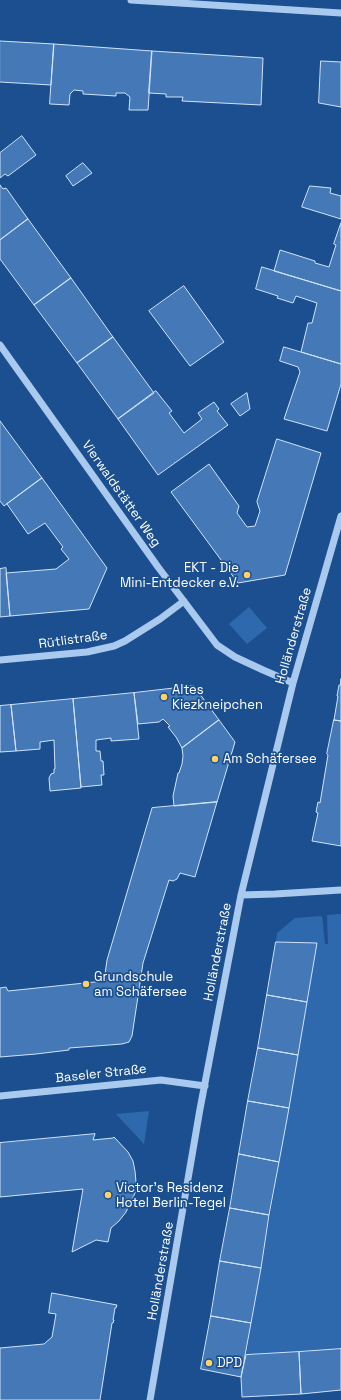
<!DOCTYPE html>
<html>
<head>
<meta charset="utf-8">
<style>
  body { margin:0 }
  canvas { display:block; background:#1b4f8f }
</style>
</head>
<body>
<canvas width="341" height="1400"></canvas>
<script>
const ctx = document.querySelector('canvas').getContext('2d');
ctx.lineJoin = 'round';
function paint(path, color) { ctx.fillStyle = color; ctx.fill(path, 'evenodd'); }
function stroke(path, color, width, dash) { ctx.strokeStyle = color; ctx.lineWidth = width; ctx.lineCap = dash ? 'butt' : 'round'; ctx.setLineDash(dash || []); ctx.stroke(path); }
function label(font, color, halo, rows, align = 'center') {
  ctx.font = font + ' "Space Grotesk",sans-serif'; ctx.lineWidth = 3.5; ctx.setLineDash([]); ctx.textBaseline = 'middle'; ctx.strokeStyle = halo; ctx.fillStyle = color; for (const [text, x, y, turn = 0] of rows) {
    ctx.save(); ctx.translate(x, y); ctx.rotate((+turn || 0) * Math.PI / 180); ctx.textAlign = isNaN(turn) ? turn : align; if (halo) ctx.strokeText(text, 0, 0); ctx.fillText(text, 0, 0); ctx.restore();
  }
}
paint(new Path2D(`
  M249,607L267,628L247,644L229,624Z
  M341,914V1349L246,1355L317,943L276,942L277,933L295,918L322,916L325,944H328L327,915Z
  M149,1111L144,1144L116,1114Z`), '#2e69ad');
const building = new Path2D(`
  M0,41L54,44L51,85L0,82Z
  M54,44L152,51L148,110H129L130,97L125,93H116V96L83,94V91L74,90L70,94L69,105L50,104Z
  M152,51L263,58L261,105L182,101L183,97H166V94L149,93Z
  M321,61L341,62V107L319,103Z
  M22,136L36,155L8,176L5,174L0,178V153Z
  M83,163L92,173L73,186L66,176Z
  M0,185L3,189L6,188L28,219L0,240Z
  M310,186L331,188L330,193L341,196V219L302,207Z
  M28,219L71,278L34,305L0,259V240Z
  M341,223V291L274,271L280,250L315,261V263L329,267L336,245L334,244Z
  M262,267L341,291V364L301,352L308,323H312L317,303L296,296L293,303L277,298L278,296L256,289Z
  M71,278L113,337L77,363L34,305Z
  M184,286L224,342L190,366L149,311Z
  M113,337L154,393L118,419L77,363Z
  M284,347L341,364V384L327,431L284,419L300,372L298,367L280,361Z
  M156,391L172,411L169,413L184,433L202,419L198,413L214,402L219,409L217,411L228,425L158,475L118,419Z
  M247,393L250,409L240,416L231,404Z
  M0,421L42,478L4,506L0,501Z
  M277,439L321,453L285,575L238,583L171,492L209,464L239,506L237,513L247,527L255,526L260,511L257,502Z
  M42,478L107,568L89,609L10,616L6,573L56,569L69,559L61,549L63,547L45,523L28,534L7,504Z
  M6,568L10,616L0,617V569Z
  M341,679V721L334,720L338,696H337L339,685H340Z
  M194,686L219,720L182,748L176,737L168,727L170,726L163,719L159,722L138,724L134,693Z
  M134,693L139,739L111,741V738L96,740V751H100L101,761H103L104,775H101L102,785L81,787L73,699Z
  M73,699L81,788L50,791L49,778L51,774L54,773V769H55L54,740L40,742V749L16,751L11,705Z
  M11,705L16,751L0,752V706Z
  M219,720L235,742L217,802L174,806L173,796L178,773H179L182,764L183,756L182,748Z
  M334,720L341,721V846L312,841L318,813L316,812L318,802L320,803L328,755L327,754Z
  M217,802L195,877L180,873L177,879L173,881L169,880L143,963L132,1036L129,1042L122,1044L69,1048V1050L36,1054L0,1057V988L6,987L8,991L104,981L107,960L152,808Z
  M276,942L317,943L307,1002L267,995Z
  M267,995L307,1002L298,1055L258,1048Z
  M258,1048L298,1055L289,1108L248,1101Z
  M248,1101L289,1108L279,1162L239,1154Z
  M95,1134L93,1140L113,1138L114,1137L128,1152L133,1161L135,1171L136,1182L135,1193L126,1212L119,1221L111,1228L108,1242L96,1240L72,1252L83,1189L0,1197V1143Z
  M239,1154L279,1162L269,1215L230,1208Z
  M230,1208L269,1215L261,1268L220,1261Z
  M220,1261L261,1268L251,1323L211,1316Z
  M52,1293L117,1305L116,1308H115L113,1320H114L113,1323H112L100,1400H0V1348L44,1344L52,1337L56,1314L49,1313Z
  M211,1316L251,1323L241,1377L201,1369Z
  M341,1349V1390L301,1394L299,1352Z
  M299,1352L301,1394L242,1397L241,1377L246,1355Z`);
paint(building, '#4478b7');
stroke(building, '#cfe3fa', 1);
stroke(new Path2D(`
  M131,0L341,13
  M0,345L158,567L217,645L235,657L263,670L293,683
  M0,660L87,652L114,646L125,641L160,619L184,601
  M241,895L275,894L341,890
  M0,1096L161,1080L205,1086
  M150,1400L200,1109L241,895L293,683L341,516`), '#a9c9ee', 7);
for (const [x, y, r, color] of [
  [247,575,4,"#ffd166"],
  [164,697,4,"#ffd166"],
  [215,759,4,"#ffd166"],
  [86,984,4,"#ffd166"],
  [108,1195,4,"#ffd166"],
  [209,1363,4,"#ffd166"]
]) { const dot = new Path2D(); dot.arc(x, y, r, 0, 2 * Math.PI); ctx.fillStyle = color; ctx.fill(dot); stroke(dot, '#1b4f8f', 1.5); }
label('13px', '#fff', '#1b4f8f', [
  ["Vierwaldstätter Weg",121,494,55],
  ["Holländerstraße",294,636,-74],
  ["Rütlistraße",73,640,-8],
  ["Holländerstraße",218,952,-79],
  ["Baseler Straße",101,1074,-6],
  ["Holländerstraße",161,1271,-80]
]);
label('13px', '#fff', '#1b4f8f', [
  ["EKT - Die",239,568,"right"],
  ["Mini-Entdecker e.V.",239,583,"right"],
  ["Altes",172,690],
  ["Kiezkneipchen",172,705],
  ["Am Schäfersee",223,759],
  ["Grundschule",94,977],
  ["am Schäfersee",94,992],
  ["Victor's Residenz",116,1188],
  ["Hotel Berlin-Tegel",116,1203],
  ["DPD",217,1363]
], 'left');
</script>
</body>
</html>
